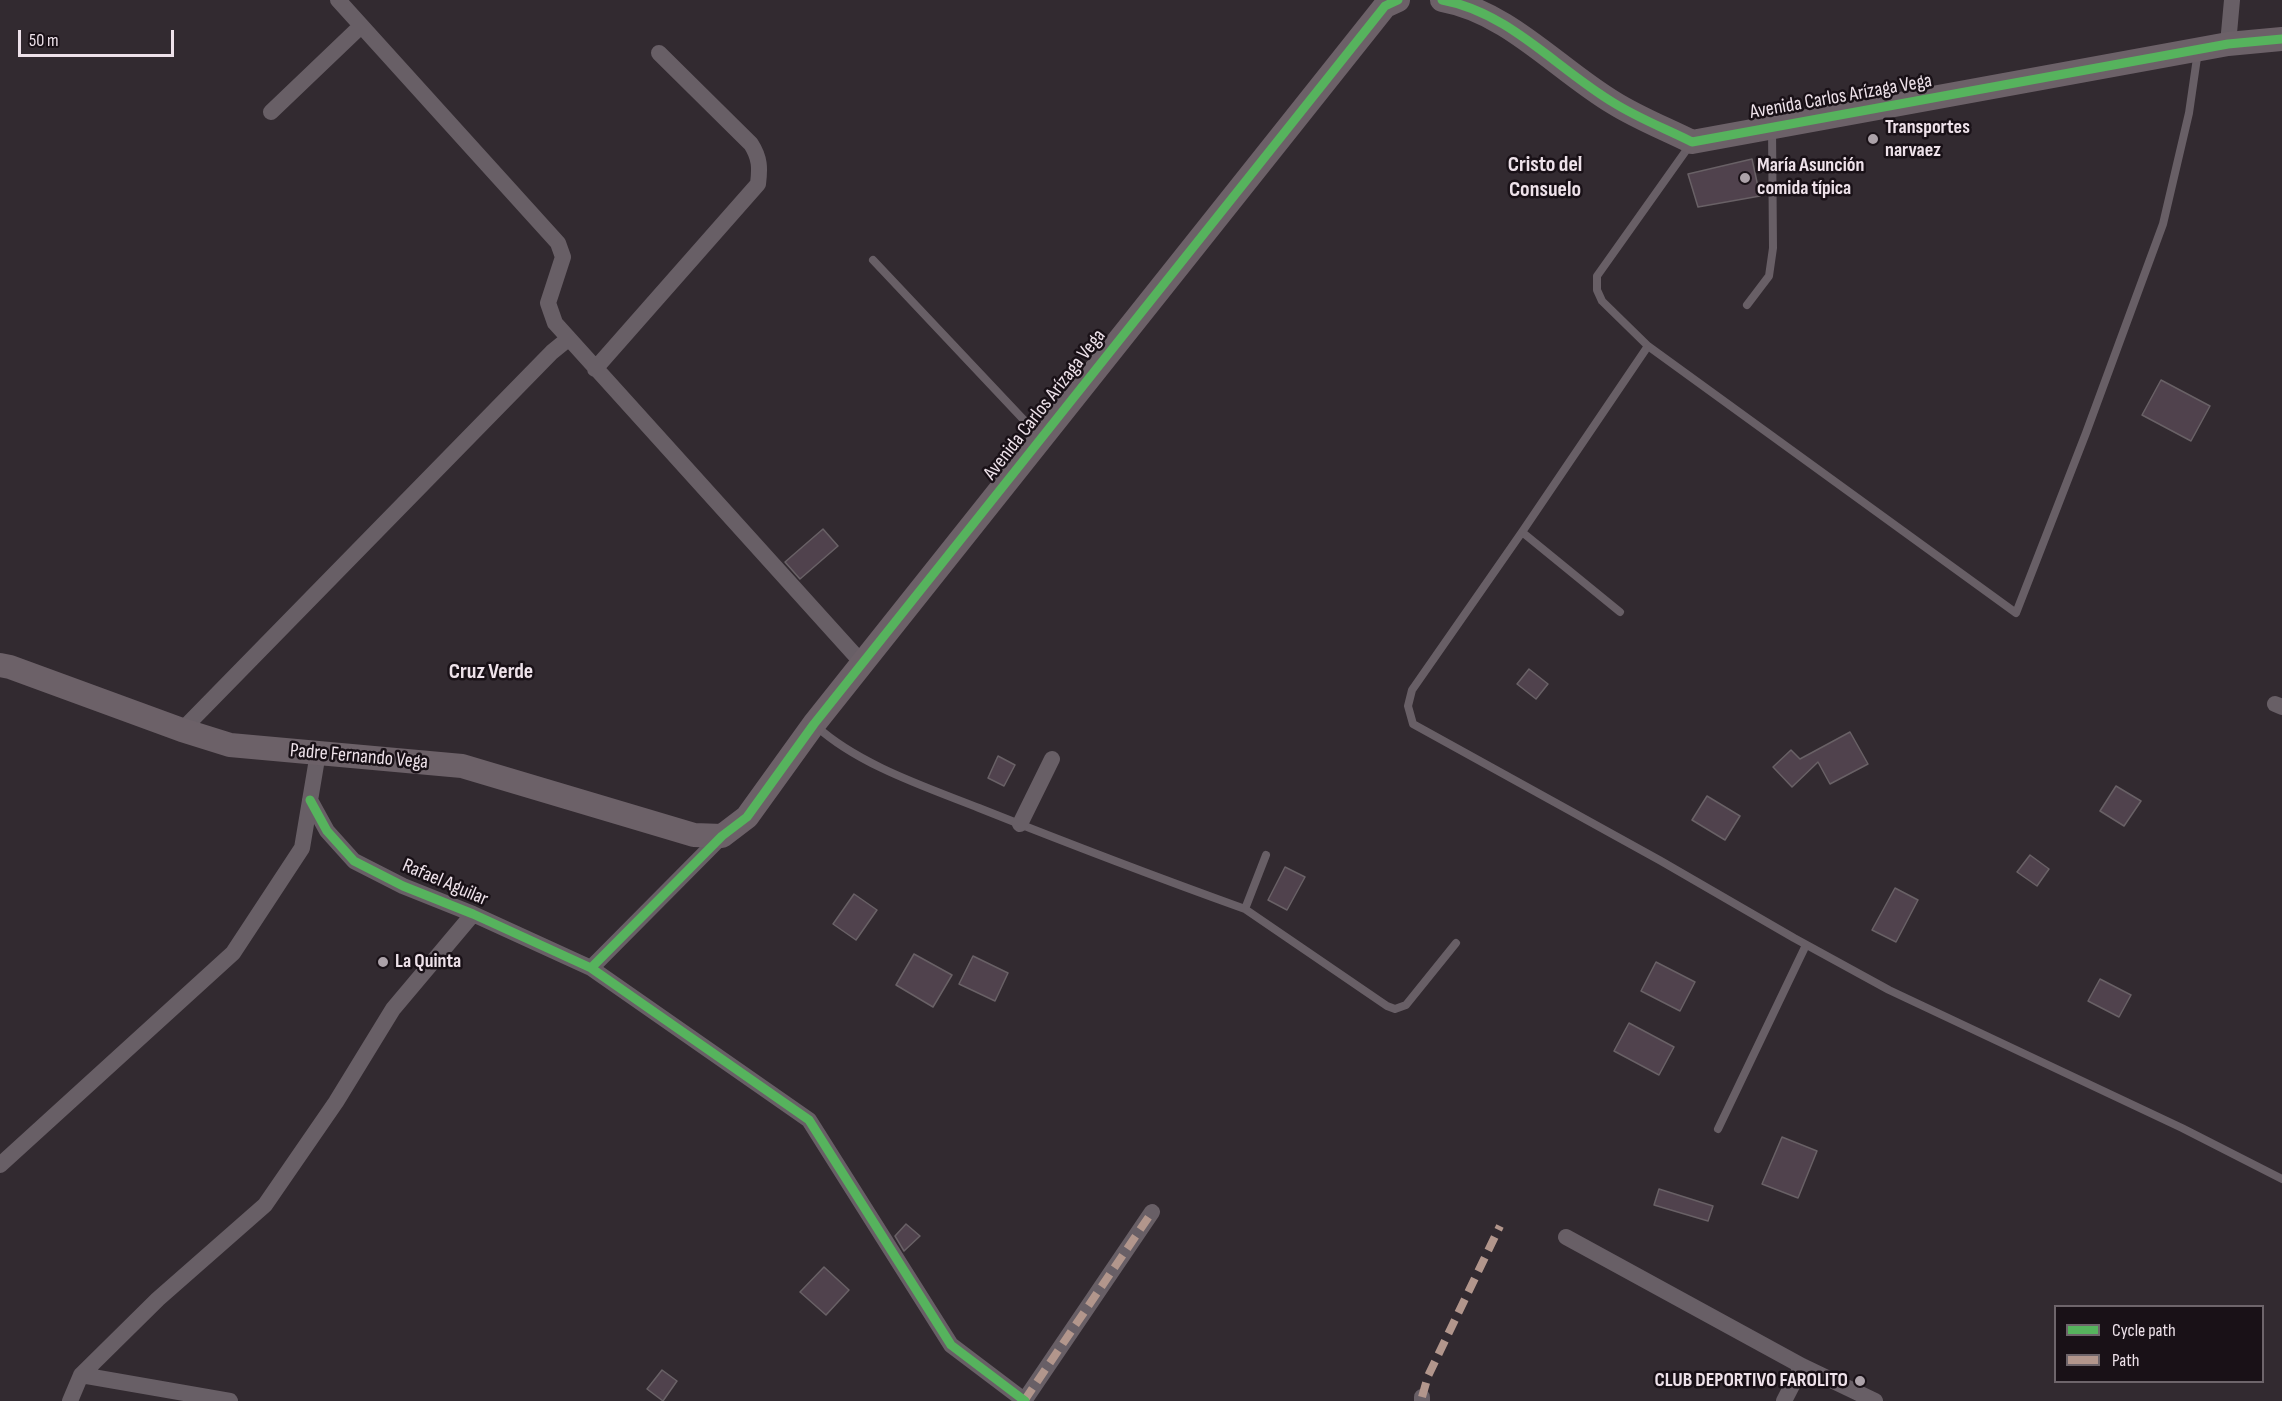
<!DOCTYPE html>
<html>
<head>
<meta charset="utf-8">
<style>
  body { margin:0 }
  #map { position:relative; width:2282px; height:1401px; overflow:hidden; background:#322a30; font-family:"Sofia Sans Condensed",sans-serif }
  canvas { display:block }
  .legend { position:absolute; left:2054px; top:1305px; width:210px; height:78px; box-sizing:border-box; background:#191117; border:2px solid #6e656b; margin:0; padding:8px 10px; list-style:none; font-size:18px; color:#eee2ea }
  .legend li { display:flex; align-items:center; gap:12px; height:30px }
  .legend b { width:30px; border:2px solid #6e656b }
  .scale { position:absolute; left:18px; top:30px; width:156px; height:27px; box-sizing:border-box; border:3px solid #eee2ea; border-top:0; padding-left:8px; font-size:18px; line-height:21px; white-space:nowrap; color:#eee2ea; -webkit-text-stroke:4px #191117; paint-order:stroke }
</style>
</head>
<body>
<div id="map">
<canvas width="2282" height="1401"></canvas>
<ul class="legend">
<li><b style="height:8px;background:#56b35d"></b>Cycle path</li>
<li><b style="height:8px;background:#b2968c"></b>Path</li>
</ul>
<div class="scale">50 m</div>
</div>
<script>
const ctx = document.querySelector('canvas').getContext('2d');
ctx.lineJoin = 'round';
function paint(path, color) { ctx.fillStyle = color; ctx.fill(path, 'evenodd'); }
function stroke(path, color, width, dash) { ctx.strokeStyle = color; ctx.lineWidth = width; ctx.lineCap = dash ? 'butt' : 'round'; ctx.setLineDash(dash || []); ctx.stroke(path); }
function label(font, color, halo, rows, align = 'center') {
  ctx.font = font + ' "Sofia Sans Condensed",sans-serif'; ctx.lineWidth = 5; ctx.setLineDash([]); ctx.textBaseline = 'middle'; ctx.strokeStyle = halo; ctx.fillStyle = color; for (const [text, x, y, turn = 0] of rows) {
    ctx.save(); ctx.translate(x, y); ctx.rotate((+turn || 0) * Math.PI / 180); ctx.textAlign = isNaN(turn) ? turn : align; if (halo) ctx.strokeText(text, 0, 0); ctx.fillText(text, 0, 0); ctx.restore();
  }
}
const building = new Path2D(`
  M1752,159L1760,196L1698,207L1688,174Z
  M2161,380L2210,406L2191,441L2142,415Z
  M823,529L838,546L800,579L785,562Z
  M1529,669L1548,684L1536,699L1517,684Z
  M1850,732L1868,764L1830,784L1818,762L1792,787L1773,767L1791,750L1800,759Z
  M998,756L1015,765L1004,786L988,778Z
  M2116,786L2141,801L2124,826L2100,811Z
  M1707,796L1740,816L1725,840L1692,820Z
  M2030,855L2049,869L2037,886L2017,872Z
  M1285,867L1305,877L1287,910L1268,900Z
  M1895,888L1918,900L1896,942L1872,930Z
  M854,894L877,910L856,940L833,924Z
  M914,954L952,975L933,1007L896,985Z
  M973,956L1008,973L995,1001L959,984Z
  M1656,962L1695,982L1680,1011L1641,991Z
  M2100,979L2131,995L2119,1017L2088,1001Z
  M1629,1023L1674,1047L1659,1075L1614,1051Z
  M1782,1137L1817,1151L1798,1198L1762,1184Z
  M1659,1189L1713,1206L1708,1221L1654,1205Z
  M906,1224L920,1236L904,1251L895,1236Z
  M824,1267L849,1290L826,1315L800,1292Z
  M662,1370L677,1381L663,1401L647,1389Z`);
paint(building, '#50424d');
stroke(building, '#696166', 1.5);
stroke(new Path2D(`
  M1690,145L1597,276V290L1602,301L1648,346L1522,532L1412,690L1408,706L1413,724L1661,861L1794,938L1889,990L2182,1128L2282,1179
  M873,260L1039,436
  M1747,305L1769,276L1773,248L1772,128
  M1648,346L2016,613L2086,433L2163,224L2189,113L2198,51
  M1522,532L1620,612
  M816,726C859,765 926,787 979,808C1067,843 1156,877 1245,909L1266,855
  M1245,909L1387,1006L1395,1009L1406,1005L1456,943
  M1718,1129L1806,945`), '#685f66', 8);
stroke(new Path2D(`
  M338,0L558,243L563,257L548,303L555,323L863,664
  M2228,44L2232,0
  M271,112L361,26
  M595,369L758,184C760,168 760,158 751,144L659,53
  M2275,704L2282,707
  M182,730L552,352L568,339
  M310,800L327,831L354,861L403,886L473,914L591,968L809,1120L951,1345L1025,1401
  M1020,824L1052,759
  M591,968L722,836
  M0,1165L233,953L302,848L318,753
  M1566,1237L1802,1366L1875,1401
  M81,1375L158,1299L265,1205L336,1102L393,1009L473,914
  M70,1401L81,1375L230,1401
  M1024,1401L1152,1212
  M1422,1401V1397
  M1784,1401L1802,1366`), '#685f66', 16);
stroke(new Path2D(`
  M1442,0C1509,12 1557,69 1614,103C1638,118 1666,129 1692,142L2228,44L2282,39
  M0,665L10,667L182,730L230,745L462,766L694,835L722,836L747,817L814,724L1385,6L1398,0`), '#6c6168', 24);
stroke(new Path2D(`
  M1422,1397L1428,1376L1500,1226
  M1024,1401L1152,1212`), '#b2968c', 8, [15, 8]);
stroke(new Path2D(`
  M1442,0C1509,12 1557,69 1614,103C1638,118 1666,129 1692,142L2228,44L2282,39
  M310,800L327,831L354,861L403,886L473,914L591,968L809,1120L951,1345L1025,1401
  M591,968L722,836L747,817L814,724L1385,6L1398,0`), '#56b35d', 9);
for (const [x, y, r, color] of [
  [1873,139,6,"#aca2a9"],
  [1745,178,6,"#aca2a9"],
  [383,962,6,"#aca2a9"],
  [1860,1381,6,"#aca2a9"]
]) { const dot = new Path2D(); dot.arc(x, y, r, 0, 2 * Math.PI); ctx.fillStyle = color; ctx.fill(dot); stroke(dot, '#191117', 2); }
label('20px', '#eee2ea', '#191117', [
  ["Avenida Carlos Arízaga Vega",1841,97,-10],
  ["Avenida Carlos Arízaga Vega",1045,405,-52],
  ["Padre Fernando Vega",359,757,5],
  ["Rafael Aguilar",445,883,23]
]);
label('bold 20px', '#eee2ea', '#191117', [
  ["Transportes",1885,128],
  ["narvaez",1885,151],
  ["María Asunción",1757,166],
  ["comida típica",1757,189],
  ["La Quinta",395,962],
  ["CLUB DEPORTIVO FAROLITO",1848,1381,"right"]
], 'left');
label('bold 22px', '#eee2ea', '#191117', [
  ["Cristo del",1545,165],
  ["Consuelo",1545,190],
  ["Cruz Verde",491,672]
]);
</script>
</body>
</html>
